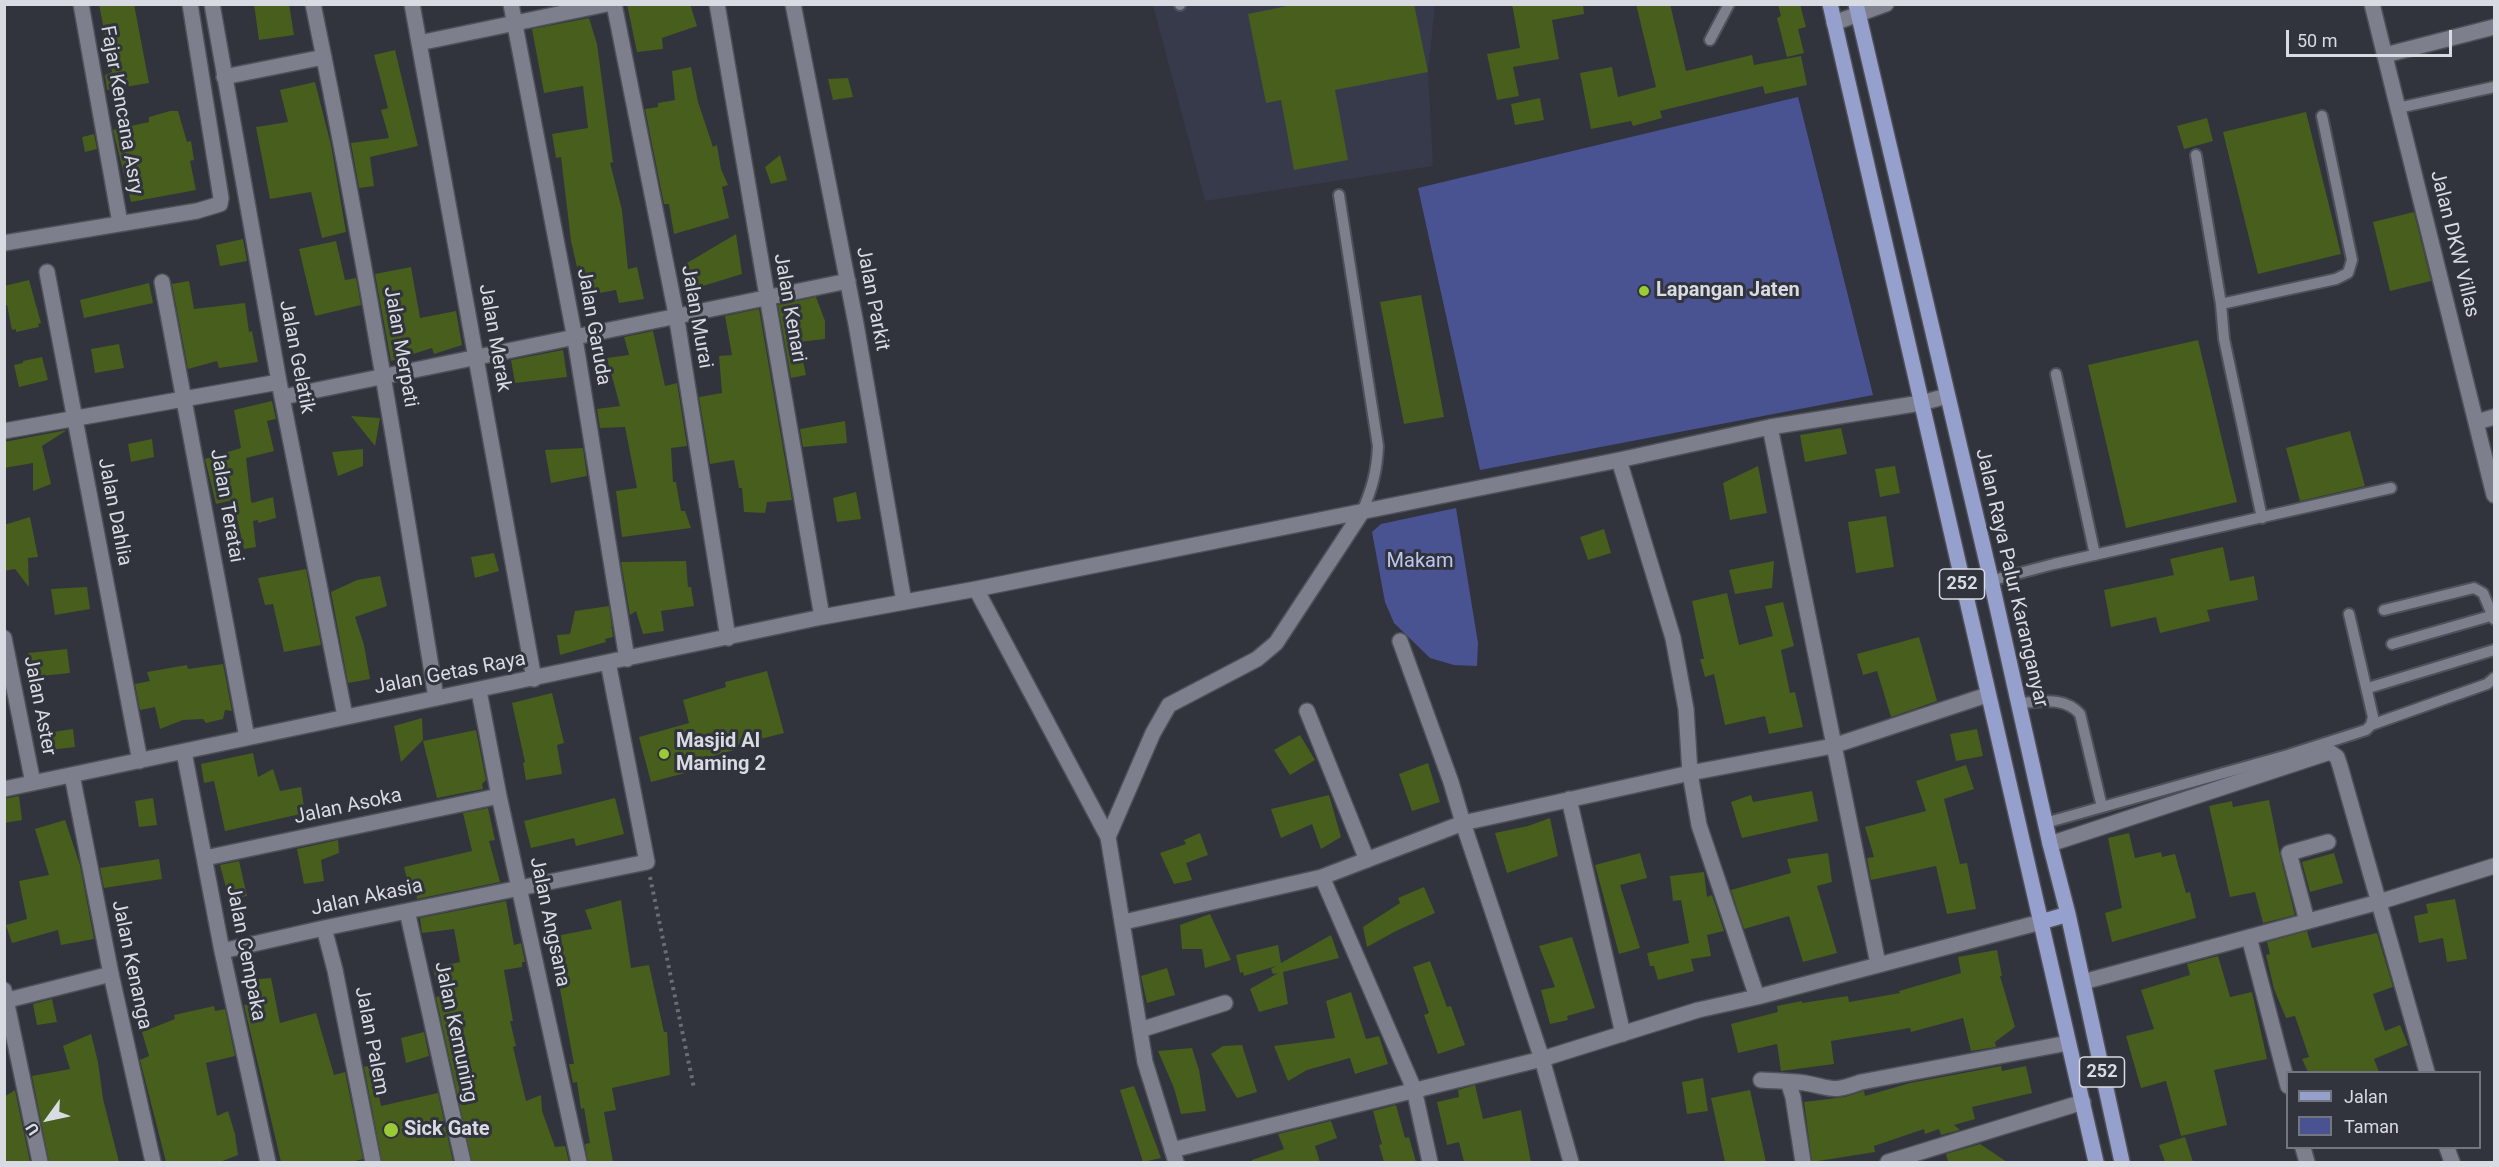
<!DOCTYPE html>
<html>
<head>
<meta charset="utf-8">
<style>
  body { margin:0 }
  #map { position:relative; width:2499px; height:1167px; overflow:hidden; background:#31333d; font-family:Roboto,sans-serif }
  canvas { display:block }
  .frame { position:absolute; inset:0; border:6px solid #d9dbe2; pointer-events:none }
  .legend { position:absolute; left:2286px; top:1071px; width:195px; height:78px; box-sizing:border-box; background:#31333d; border:2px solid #74767f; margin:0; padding:8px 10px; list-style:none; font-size:18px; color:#d9dbe2 }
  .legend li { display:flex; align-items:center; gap:12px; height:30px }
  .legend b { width:30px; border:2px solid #74767f }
  .north { position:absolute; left:18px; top:1089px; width:60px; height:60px; -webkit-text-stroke:4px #31333d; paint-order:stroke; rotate:237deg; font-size:16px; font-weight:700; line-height:24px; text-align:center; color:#d9dbe2 }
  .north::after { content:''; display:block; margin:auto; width:21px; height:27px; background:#d9dbe2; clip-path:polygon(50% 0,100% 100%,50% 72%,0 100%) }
  .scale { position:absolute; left:2286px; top:30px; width:166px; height:27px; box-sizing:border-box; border:3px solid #d9dbe2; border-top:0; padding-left:8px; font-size:18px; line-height:21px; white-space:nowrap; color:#d9dbe2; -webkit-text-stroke:4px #31333d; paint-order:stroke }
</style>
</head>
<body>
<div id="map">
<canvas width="2499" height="1167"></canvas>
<div class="frame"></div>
<ul class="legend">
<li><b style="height:8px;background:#96a0cc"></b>Jalan</li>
<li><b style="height:16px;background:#495392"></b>Taman</li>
</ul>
<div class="north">U</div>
<div class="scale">50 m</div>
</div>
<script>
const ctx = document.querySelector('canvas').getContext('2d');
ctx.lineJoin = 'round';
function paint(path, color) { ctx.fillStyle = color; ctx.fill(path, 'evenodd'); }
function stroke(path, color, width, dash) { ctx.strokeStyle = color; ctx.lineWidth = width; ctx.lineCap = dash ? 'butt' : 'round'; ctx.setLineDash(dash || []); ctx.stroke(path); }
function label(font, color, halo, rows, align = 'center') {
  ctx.font = font + ' Roboto,sans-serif'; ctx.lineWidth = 6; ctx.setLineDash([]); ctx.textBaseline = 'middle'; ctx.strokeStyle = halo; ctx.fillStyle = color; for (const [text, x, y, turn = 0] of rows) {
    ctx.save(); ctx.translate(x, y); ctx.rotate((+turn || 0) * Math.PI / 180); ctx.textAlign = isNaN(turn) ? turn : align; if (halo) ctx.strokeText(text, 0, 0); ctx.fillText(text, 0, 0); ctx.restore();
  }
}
paint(new Path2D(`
  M1153,5H1435L1428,72L1433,166L1205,201Z`), '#373a4b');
paint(new Path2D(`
  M1798,97L1873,395L1480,470L1418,188Z
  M1456,508L1478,643L1477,666L1454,665L1430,658L1394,623L1385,602L1372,532L1381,524Z`), '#495392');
paint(new Path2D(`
  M99,4H134L149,83L107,90L105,75L112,72Z
  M254,4H289L294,35L259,40Z
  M627,4H690L697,26L662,38L663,49L637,52Z
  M1297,4H1414L1428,72L1335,90L1348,160L1294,170L1281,100L1266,103L1248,14Z
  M1512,4H1583L1584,14L1552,20L1559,59L1513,67L1519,96L1497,100L1487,54L1520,48Z
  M1636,4H1670L1686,71L1752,55L1754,65L1801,56L1807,85L1765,94L1763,86L1660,111L1662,118L1633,126L1631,121L1591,129L1580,73L1612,67L1618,97L1656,87Z
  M1778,4H1800L1806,27L1798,29L1804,53L1787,57L1777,18L1781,16Z
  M589,18L597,44L613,162L610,163L622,210L628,269L637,267L644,299L619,303L616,290L583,296L580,265L577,267L571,241L561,157L556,158L552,134L588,128L583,86L544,93L532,29Z
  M395,50L418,146L370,157L374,186L359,188L351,143L389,138L381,110L388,108L374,55Z
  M691,67L698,102L713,147L717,145L721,169L728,185L722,187L729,218L674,234L669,204H664L645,109L658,107V103L675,100L672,71Z
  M848,78L853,97L833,100L828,79Z
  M315,82L331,145L346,232L322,238L311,192L270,199L256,127L288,122L280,90Z
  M1540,98L1544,120L1515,125L1511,104Z
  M170,111H178L187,142L191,141L194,160L190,161L196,190L131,202L113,130L149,122V117Z
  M2306,112L2341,254L2258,274L2223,132Z
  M2207,118L2213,141L2184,149L2177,126Z
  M94,134L97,149L85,152L82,137Z
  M780,155L787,180L771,184L765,167Z
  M2414,212L2431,281L2390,291L2373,222Z
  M736,234L742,274L693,289L687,263Z
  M243,239L247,261L220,266L216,245Z
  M336,241L345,280L356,278L361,305L315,316L299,249Z
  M411,267L420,318L456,311L462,345L434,354L432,348L391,361L375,274Z
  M29,280L41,323L38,324L39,327L16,332V329L12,330L7,305L4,306V286Z
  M189,281L194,309L245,303L249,332L252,331L258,362L219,368L217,361L188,369L172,284Z
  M149,283L153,303L84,318L80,300Z
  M1421,295L1444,417L1404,424L1380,302Z
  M816,297L825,321V339L799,342L806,375L791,378L778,305Z
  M759,309L792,500L767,502L765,513L744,512L742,488H739L734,460L710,464L699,397L722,393L719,356L732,355L725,316Z
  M653,331L665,386L677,383L687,446L671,448L673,482H676L681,511H685L691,528L622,537L616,491L637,488L625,427L600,428L597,409L620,406L607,358L629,355L624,337Z
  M2198,340L2237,502L2126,528L2088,365Z
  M119,344L124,368L95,373L91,349Z
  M563,350L567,377L515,383L511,360Z
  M42,357L48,380L19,387L14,365L23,363V361Z
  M272,401L276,419L267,421L274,451L246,458L251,501L252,503L273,497L276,518L258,523V520L253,521L256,547L244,549L233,500L216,504L205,459L241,448L234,410Z
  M351,416L380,418L375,446Z
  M845,421L847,443L803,447L800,429Z
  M1841,428L1847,454L1805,462L1800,435Z
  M67,430L42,446L51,484L33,491V463L4,468V442Z
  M2350,431L2365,486L2300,501L2286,448Z
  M152,439L154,457L131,462L128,444Z
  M583,448L587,476L551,483L545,450Z
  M363,449V466L338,476L332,452Z
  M1758,466L1767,513L1730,520L1723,483Z
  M1895,466L1900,493L1880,497L1875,469Z
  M856,492L861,519L837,522L833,498Z
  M1886,516L1894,567L1856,573L1848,522Z
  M30,517L38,557L28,558L29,587L15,569L4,571V525Z
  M1604,529L1611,553L1588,560L1580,537Z
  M2223,547L2230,581L2254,576L2258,600L2207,610L2210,621L2160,633L2156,617L2111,627L2104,590L2174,575L2170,559Z
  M494,553L499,571L475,578L471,557Z
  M686,561L688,587H691L694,606L661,611L664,631L643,634L636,611L630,615L621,562Z
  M1774,561L1772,588L1735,594L1729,570Z
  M306,569L321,645L284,652L273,604L265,605L258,578Z
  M380,576L387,606L355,617L364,645L370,679L348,683L331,592L357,580Z
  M87,587L90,609L55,615L51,589Z
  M1727,593L1739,645L1773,636L1765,606L1783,602L1794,646L1781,650L1790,693L1795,692L1803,727L1769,734L1765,716L1725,725L1714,674L1705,677L1700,659H1704L1692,601Z
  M609,606L612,627L610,628H612L613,637L605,639L606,642L560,655L557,635L570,634L575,611Z
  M1919,637L1937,701L1891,717L1877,671L1863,675L1857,654Z
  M67,649L70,673L31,677L28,653Z
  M223,664L232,711L225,710L223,719L206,723L203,719L183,720L160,729L155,707L140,710L135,684L150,681L147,672L187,665L188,669Z
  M767,671L784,733L733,746L734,750L686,764L689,772L651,782L639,737L689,723L683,700L726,687L725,682Z
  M552,693L564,743L557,745L562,774L526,780L523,763L525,762L512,703Z
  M422,718L423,740L401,762L394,726Z
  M73,729L75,747L42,751L40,734Z
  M1977,729L1983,756L1956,761L1950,734Z
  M476,730L486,780L482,784L483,789L437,798L423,741Z
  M1300,735L1315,760L1290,775L1274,750Z
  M253,753L258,777L273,769L280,791L301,787L305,813L225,831L214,781L204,783L201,764Z
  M1428,763L1440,802L1412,811L1399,774Z
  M1966,765L1974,789L1944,799L1960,864L1967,863L1976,909L1947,914L1936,866L1871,880L1867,858L1874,857L1865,827L1926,811L1916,781Z
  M1812,791L1818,821L1742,838L1731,802L1751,795L1753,802Z
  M1329,795L1341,837L1321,849L1312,824L1281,838L1271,809Z
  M19,796L22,820L4,823V799Z
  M153,798L157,825L139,827L135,801Z
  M615,798L624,834L576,846L574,838L531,848L524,821Z
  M2269,800L2280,855L2295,915L2263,923L2255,892L2230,897L2209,806L2232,801L2233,807Z
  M488,808L495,840L489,841L500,882L417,899V893L411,895L404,867L472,851L463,813Z
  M1550,818L1558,856L1507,873L1495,833L1528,826Z
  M65,820L80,865L94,939L61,945L58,930L12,943L6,925L27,919L19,881L49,875L35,829Z
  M1200,833L1208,855L1186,863L1192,880L1174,884L1160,853L1186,844L1184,840Z
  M2129,833L2135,858L2161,852L2162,857L2175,854L2186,893L2190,892L2196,918L2112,942L2105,913L2122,908L2108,838Z
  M338,840L339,853L321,860L324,881L304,884L297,849Z
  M1640,853L1647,878L1620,885L1640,948L1619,954L1595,865Z
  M1828,853L1832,882L1817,886L1837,953L1803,962L1789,916L1744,929L1731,890L1791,873L1787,859Z
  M2334,853L2343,883L2310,892L2302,862Z
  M159,859L162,879L104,888L100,868Z
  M239,861L247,896L229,899L220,865Z
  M1704,872L1707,897L1712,895L1724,931L1707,935L1711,956L1691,959L1694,971L1658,980L1654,966H1650L1647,953L1689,943L1681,900L1673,901L1670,876Z
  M1424,887L1435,913L1396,931L1367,947L1363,927L1400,903L1398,898Z
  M2455,899L2467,959L2447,962L2443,938L2419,943L2414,916L2428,913L2426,904Z
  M621,900L631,968L649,965L664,1032H667L670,1075L612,1088L616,1110L604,1112L613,1162H588L585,1144L590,1143L584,1108L581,1109L577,1082L573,1083L569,1064H574L560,989L557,955H554L551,937L592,929L585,910Z
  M506,901L514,945L521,943L525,962H522V967L504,970L513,1021H510L516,1046L513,1047L526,1101L541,1095L542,1111L555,1147L565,1146L569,1162H472L436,997L440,996L433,968L460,962L454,929L422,933L420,918Z
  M1210,914L1231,960L1205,968L1202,949H1182L1180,925Z
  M2307,931L2312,948L2377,933L2393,987L2373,994L2385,1031L2400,1025L2408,1045L2374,1059L2379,1072H2308L2302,1059L2309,1057L2295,1016L2286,1018L2274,989L2266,955L2270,954L2267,942Z
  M1331,935L1339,958L1283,972L1288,1004L1259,1012L1250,989L1278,973L1273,974L1271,969L1276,966L1244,976L1243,972L1240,973L1236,955L1278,945L1281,963Z
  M1572,937L1595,1008L1567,1016L1568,1020L1550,1024L1541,990L1555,987L1539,946Z
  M1997,950L2002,976H2000L2015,1027L1995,1042L1996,1047L1971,1051L1963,1018L1911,1032L1910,1028L1831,1041L1834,1064L1781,1071L1777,1044L1738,1053L1731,1024L1778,1012L1777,1006L1802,1001V1003L1848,996L1849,1002L1900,993L1899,991L1961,973L1958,957Z
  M2218,956L2230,997L2252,992L2267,1059L2214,1070L2227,1125L2181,1136L2166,1081L2141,1088L2126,1036L2154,1029L2141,990L2190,975L2187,964Z
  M1430,961L1447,1007L1451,1006L1465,1045L1438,1054L1424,1015L1429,1013L1413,967Z
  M1167,968L1175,995L1147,1003L1141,976Z
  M271,978L280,1023L316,1013L334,1075L345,1072L363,1159L351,1162H281L244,1005L255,1003L247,980Z
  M1351,992L1366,1039L1379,1036L1388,1064L1355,1074L1350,1058L1307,1070L1288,1081L1274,1046L1335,1038L1326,1001Z
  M52,999L57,1022L37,1025L33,1004Z
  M214,1006L215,1011L225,1009L235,1056L206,1063L217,1116L228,1111L235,1134L238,1155L220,1162H166L140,1060L149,1056L142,1032L175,1019L174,1015Z
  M424,1032L429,1056L406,1063L401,1038Z
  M91,1034L98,1062L103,1099L119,1162H49L32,1076L70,1069L63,1046Z
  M1242,1045L1257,1092L1237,1098L1211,1054L1223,1046Z
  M1192,1048L1199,1070L1206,1111L1181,1114L1174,1088L1158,1051Z
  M372,1065L381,1106L438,1093L453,1162H382L364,1067Z
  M2001,1066L2002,1071L2026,1066L2032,1093L1972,1107L1975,1119L1954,1125L1960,1130L1941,1135L1939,1129L1925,1134L1924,1129L1874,1146L1875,1152L1812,1162L1804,1102L1845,1097L1864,1091L1865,1096L1910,1083Z
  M1703,1078L1708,1111L1687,1114L1682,1082Z
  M1475,1085L1483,1119L1521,1110L1531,1162H1464L1459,1142L1447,1145L1437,1102L1459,1097L1458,1090Z
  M1134,1086L1161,1158L1143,1162L1120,1090Z
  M15,1090L30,1162H4V1097Z
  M1750,1090L1766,1162H1725L1711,1098Z
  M1396,1105L1405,1138L1409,1137L1416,1162H1384L1379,1145L1382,1144L1373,1111Z
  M1331,1121L1337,1138L1315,1146L1320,1162H1252V1160L1284,1149L1278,1134Z
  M2185,1137L2193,1162H2165L2159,1145Z
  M1980,1144L2007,1162H1948L1946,1154Z`), '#475e1d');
const service = new Path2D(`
  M1180,4V5
  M1710,40L1729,4
  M2398,108L2494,87
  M2196,155L2221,304L2224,339L2262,518
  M1339,195L1378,446C1377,471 1372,489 1362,512
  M2221,304L2336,279L2348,273L2352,260L2322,116
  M2056,374L2095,555
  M1963,588L2054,564L2391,488
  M2384,610L2474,588L2483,593L2494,619
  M2392,644L2494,615
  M2368,688L2494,650
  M2019,703C2041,702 2064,696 2080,714L2102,807
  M2371,725L2487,684L2494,678
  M2045,823L2288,755L2366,730L2371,725L2373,717L2349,614`);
const minor = new Path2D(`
  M81,4L120,223
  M212,4L279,382L345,716
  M313,4C361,235 399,466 436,698
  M412,4L534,679
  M511,4L575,339L627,659
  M614,4L676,314L728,638
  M717,4L822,617
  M793,4L856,324L904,602
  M2372,4L2494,495
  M419,43L607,4
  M2385,55L2494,27
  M224,77L324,57
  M4,243L197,211L220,204L221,198L190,4
  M47,272L140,761
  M162,282L247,738
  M283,397C471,360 659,318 848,281
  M2477,422L2494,417
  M1770,427L1878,964
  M4,431L279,382
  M1619,460L1673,638L1686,709L1690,773L1699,825L1757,997
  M976,589L1108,837L1145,1062L1176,1162
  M4,638L33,783
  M1400,641L1451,782L1463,823L1542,1059L1571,1162
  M479,691L499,796L579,1162
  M1307,711L1367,860
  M184,752L222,951L268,1162
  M72,775L111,974L153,1162
  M4,789L822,617L976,589L1619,460L1770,427L1921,403L1947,396
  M1569,799L1623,1034
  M1108,837L1153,733L1169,705L1257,659L1276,643L1362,512
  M2050,844L2330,752L2337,757L2340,766L2427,1072
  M205,858L499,796
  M1322,877L1463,823L1690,773L1833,746L1987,695
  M407,911L463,1162
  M2307,921L2289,853L2328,842
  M1124,922L1322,877L1414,1089L1430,1162
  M324,928L335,970L373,1162
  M2249,937L2288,1086
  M222,951L324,928L647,862L608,662
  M2083,982L2379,902L2494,866
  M4,990L40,1162
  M4,1001L111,974
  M1140,1030L1225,1003
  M1761,1080C1775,1081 1790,1081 1805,1083C1833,1088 1831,1093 1861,1082L2068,1043
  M1788,1082L1793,1097L1803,1162
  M2303,1148L2307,1162
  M2447,1148L2452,1162
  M1172,1150L1542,1059L1698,1010L1757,997L2041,922
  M1888,1162L2083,1102`);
const tertiary = new Path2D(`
  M1834,23L1886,4`);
const primary = new Path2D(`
  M1830,4L2096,1162
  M1856,4L1991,580L2050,844L2068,914L2122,1162
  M2041,922L2068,914`);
stroke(service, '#4f5159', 14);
stroke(minor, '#4f5159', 18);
stroke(tertiary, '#4f5159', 18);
stroke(primary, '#4f5159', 18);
stroke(new Path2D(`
  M650,877L694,1088`), '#6b6d76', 4, [3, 4.5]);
stroke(service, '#7d808c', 10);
stroke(minor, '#7d808c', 15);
stroke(tertiary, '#7d808c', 15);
stroke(primary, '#96a0cc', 15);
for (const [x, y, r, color] of [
  [1644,291,6,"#9acb34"],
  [664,754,6,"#9acb34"],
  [391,1130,8,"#9acb34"]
]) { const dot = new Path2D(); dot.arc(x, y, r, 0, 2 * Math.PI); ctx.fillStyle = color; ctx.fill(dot); stroke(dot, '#31333d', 2); }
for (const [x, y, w] of [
  [1962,584,45],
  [2102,1072,45]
]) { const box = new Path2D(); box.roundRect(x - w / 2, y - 15, w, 30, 4.5); ctx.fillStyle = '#31333d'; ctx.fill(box); stroke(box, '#d9dbe2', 1.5); }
label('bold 18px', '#d9dbe2', null, [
  ["252",1962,584],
  ["252",2102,1072]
]);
label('20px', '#d9dbe2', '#31333d', [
  ["Fajar Kencana Asry",121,110,80],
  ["Jalan DKW Villas",2454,244,76],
  ["Jalan Parkit",872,299,79],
  ["Jalan Kenari",789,308,80],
  ["Jalan Murai",696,317,80],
  ["Jalan Garuda",593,327,80],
  ["Jalan Merak",494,338,80],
  ["Jalan Merpati",400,347,80],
  ["Jalan Gelatik",296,357,79],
  ["Jalan Teratai",226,506,80],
  ["Jalan Dahlia",114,512,79],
  ["Jalan Raya Palur Karanganyar",2011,578,77],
  ["Jalan Getas Raya",450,674,-11],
  ["Jalan Aster",39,706,79],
  ["Jalan Asoka",348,807,-12],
  ["Jalan Akasia",367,898,-12],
  ["Jalan Angsana",549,922,78],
  ["Jalan Cempaka",245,953,79],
  ["Jalan Kenanga",131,965,78],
  ["Jalan Kemuning",455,1032,78],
  ["Jalan Palem",371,1041,79]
]);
label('bold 20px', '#d9dbe2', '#31333d', [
  ["Lapangan Jaten",1656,291],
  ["Masjid Al",676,742],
  ["Maming 2",676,765],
  ["Sick Gate",404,1130]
], 'left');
label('20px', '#bcc6ef', '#31333d', [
  ["Makam",1420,562]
]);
</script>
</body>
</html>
